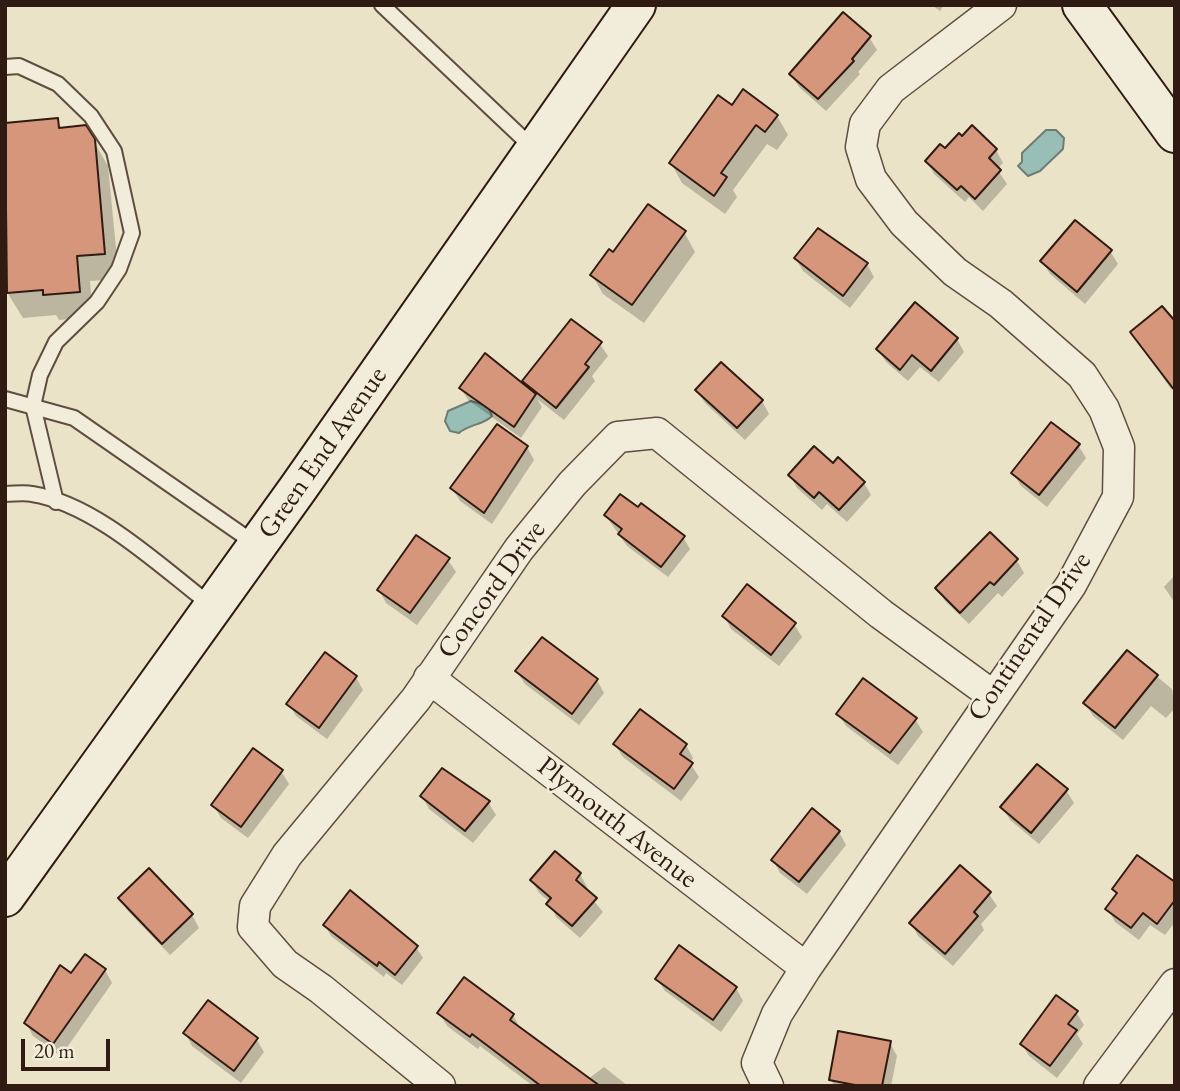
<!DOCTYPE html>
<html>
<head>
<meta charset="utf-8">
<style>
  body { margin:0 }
  #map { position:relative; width:1180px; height:1091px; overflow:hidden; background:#ebe3c8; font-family:"EB Garamond",serif }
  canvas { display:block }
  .frame { position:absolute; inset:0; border:7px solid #301b12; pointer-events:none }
  .scale { position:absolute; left:21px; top:1039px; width:89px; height:32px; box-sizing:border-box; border:4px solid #301b12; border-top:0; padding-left:9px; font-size:21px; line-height:24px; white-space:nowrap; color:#301b12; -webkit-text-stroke:5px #f2eddb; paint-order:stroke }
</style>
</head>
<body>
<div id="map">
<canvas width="1180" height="1091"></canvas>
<div class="frame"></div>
<div class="scale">20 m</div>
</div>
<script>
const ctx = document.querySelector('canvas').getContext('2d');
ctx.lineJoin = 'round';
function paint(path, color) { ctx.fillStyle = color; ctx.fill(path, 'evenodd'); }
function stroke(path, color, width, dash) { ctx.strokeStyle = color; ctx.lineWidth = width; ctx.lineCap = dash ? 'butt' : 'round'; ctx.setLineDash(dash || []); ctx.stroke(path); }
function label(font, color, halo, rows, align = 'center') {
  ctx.font = font + ' "EB Garamond",serif'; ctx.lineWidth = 5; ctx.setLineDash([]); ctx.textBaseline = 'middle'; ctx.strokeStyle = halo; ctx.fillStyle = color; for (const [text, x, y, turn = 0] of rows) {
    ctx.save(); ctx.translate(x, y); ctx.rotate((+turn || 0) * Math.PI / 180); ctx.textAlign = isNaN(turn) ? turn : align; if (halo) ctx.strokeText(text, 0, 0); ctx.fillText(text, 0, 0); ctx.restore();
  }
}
const water = new Path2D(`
  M1046,130H1056L1064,138L1063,149L1040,171L1028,176L1018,166L1022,162V153Z
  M471,401L488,406L492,416C484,425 469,424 459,433L450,431L445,421L448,411Z`);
paint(water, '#98beb6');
stroke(water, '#6e7d74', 2);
paint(new Path2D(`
  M932,5H944L940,11Z
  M869,37L877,50L858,72L860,74L826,111L799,87L791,75Z
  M732,108L777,116L788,135L777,150L767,144L733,190L737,197L725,214L682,183L671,163Z
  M57,120L62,129L93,140L108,166L119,279L90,281L93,317L59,320L56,315L23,318L5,289V186H9L5,125Z
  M972,128L996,150L1003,163L997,169L1007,184L983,211L969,197L965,202L934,174L927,161Z
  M818,230L867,264L874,277L850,308L803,271L796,259Z
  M684,232L695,252L644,323L603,294L592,275Z
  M1110,251L1118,264L1085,304L1050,274L1042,261Z
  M1132,333L1175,386L1171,389L1140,345Z
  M957,339L964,352L939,382L920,367L908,381L886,362L878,349Z
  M600,344L608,356L592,376L595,381L564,420L537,399L542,407L521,438L468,400L461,388L529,390L524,382Z
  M721,365L762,401L769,414L745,440L705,403L697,390Z
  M1078,445L1086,458L1047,507L1021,486L1013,473Z
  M527,447L534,460L492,524L460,501L452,488Z
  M833,466L864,483L871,495L847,522L827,504L822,510L797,488L790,475Z
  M606,516L683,537L690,549L668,577L627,546Z
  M990,535L1017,561L1024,573L1002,597L998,593L969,624L945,601L938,589Z
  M448,560L456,572L417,625L386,603L379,590Z
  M1175,575V603L1164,587Z
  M724,616L794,624L802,637L779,666L731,629Z
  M1127,652L1172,689L1175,708L1166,718L1151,706L1123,740L1093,716L1085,703Z
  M517,672L597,680L604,693L579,725L525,684Z
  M356,677L363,690L327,739L296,716L289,704Z
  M838,714L915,719L923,732L898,765L846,726Z
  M615,745H686L693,758L690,763L699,777L681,801L623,757Z
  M281,771L289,784L248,838L221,818L213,805Z
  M1066,790L1074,803L1039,844L1010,820L1002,807Z
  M422,796L488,802L496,815L473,843L429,809Z
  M839,832L846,845L807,894L780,873L773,860Z
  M580,874L587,887L585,890L603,912L580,938L556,917L550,902L539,893L532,881Z
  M1175,884V922L1165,935L1150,925L1139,940L1115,922L1108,909L1117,896L1114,889Z
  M989,894L997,906L981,924L984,930L953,966L918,936L911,923Z
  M120,898L192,915L199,928L170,955L128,911Z
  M325,925L416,947L423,958L402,985L386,973L384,977L331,936Z
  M105,970L112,983L61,1056L33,1036L26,1023L72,976Z
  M657,979L736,988L743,1001L721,1032L665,991Z
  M208,1003L257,1040L264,1052L241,1083L192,1046L185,1033Z
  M1076,1012L1084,1025L1077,1034L1083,1044L1057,1078L1029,1056L1022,1044Z
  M439,1013L513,1015L520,1028L588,1079L604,1067L628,1086H533L480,1046L478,1049L447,1026Z
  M890,1043L897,1056L891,1086H834L831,1079Z`), '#0003');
const building = new Path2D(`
  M843,12L871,36L852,59L854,61L818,99L789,74Z
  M743,89L778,115L765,132L756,125L721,173L727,177L714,196L669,163L718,95L732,105Z
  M58,118L59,128L86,125L95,139L105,254L77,256L80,292L43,295V290L7,293L5,123Z
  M972,125L997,149L989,158L1001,170L975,199L961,186L957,190L925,161L940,144L945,148L959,133L962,136Z
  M648,204L686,231L632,305L590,275L609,249L613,252Z
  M1075,220L1112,250L1077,292L1040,261Z
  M818,228L868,263L843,296L794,258Z
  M915,302L958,338L931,371L912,355L900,370L876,349Z
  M1162,306L1175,321V391L1130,332Z
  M571,319L602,342L585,364L589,367L556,408L522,381Z
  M485,353L536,394L514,427L459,388Z
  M721,362L763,400L737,428L695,390Z
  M1051,422L1080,444L1039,495L1011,473Z
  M497,424L528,446L484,513L450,488Z
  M814,446L833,463L838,457L865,482L839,510L819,492L814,498L788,475Z
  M620,494L638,507L641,503L685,536L661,567L618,534L622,529L604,515Z
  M990,532L1018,559L994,585L990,582L960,613L935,588Z
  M416,535L450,558L410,613L377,590Z
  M747,584L796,623L771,655L722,616Z
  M542,637L598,679L572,714L515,671Z
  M1127,650L1158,675L1115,728L1083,703Z
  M325,652L357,676L319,728L286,704Z
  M863,678L917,718L890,753L836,714Z
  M640,709L687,744L680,754L693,763L674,789L613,744Z
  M253,748L283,770L241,827L211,805Z
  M1037,764L1068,789L1031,833L1000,807Z
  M442,768L490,801L465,831L420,796Z
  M812,808L840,831L799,882L771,860Z
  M555,851L581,873L576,880L597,898L572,926L546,904L551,898L530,880Z
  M1137,855L1175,882V900L1157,924L1143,913L1131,928L1105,909L1117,893L1112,889Z
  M960,865L991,892L974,912L978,916L945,954L909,923Z
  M149,868L193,914L162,944L118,898Z
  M350,890L418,946L395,975L379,962L377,966L323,925Z
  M679,945L737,987L713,1020L655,979Z
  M85,954L106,969L53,1044L24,1023L60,965L71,973Z
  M464,977L514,1014L510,1020L600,1086H541L472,1034L470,1037L437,1013Z
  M1056,995L1078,1011L1068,1024L1077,1030L1050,1066L1020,1044Z
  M208,1000L258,1038L234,1071L183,1033Z
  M838,1031L891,1041L882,1086H860L829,1080Z`);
paint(building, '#d6967c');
stroke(building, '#301b12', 2);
const lane = new Path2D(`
  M382,5L533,148
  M5,67L19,66L58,84L91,116L114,151L132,233L119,269L97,302L56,342L40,375L33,406L56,502
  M5,399L74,418L257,545
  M5,494C14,494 24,492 32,494C96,504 162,568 212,606`);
const street = new Path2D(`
  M429,678L806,968
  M440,1086L321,989L285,964L253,927L255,906L287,855L416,699L519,549L572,484L618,437L657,433L881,614L992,695
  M768,1086L757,1063L777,1014L806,968L1071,585L1118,497L1119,447L1104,409L1082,375L1001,304L955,272L904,223L871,179L861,147L865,124L891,89L1001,5
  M1099,1086L1175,984`);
const secondary = new Path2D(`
  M1082,5L1175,133
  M5,897L299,487L636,5`);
stroke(lane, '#5f4d40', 18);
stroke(street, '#5f4d40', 33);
stroke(secondary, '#301b12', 42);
stroke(lane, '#f2eddb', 14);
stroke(street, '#f2eddb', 30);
stroke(secondary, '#f2eddb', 38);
label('28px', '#301b12', '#f2eddb', [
  ["Green End Avenue",323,453,-55],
  ["Concord Drive",492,590,-54],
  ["Continental Drive",1030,637,-56],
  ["Plymouth Avenue",617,823,38]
]);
</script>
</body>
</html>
